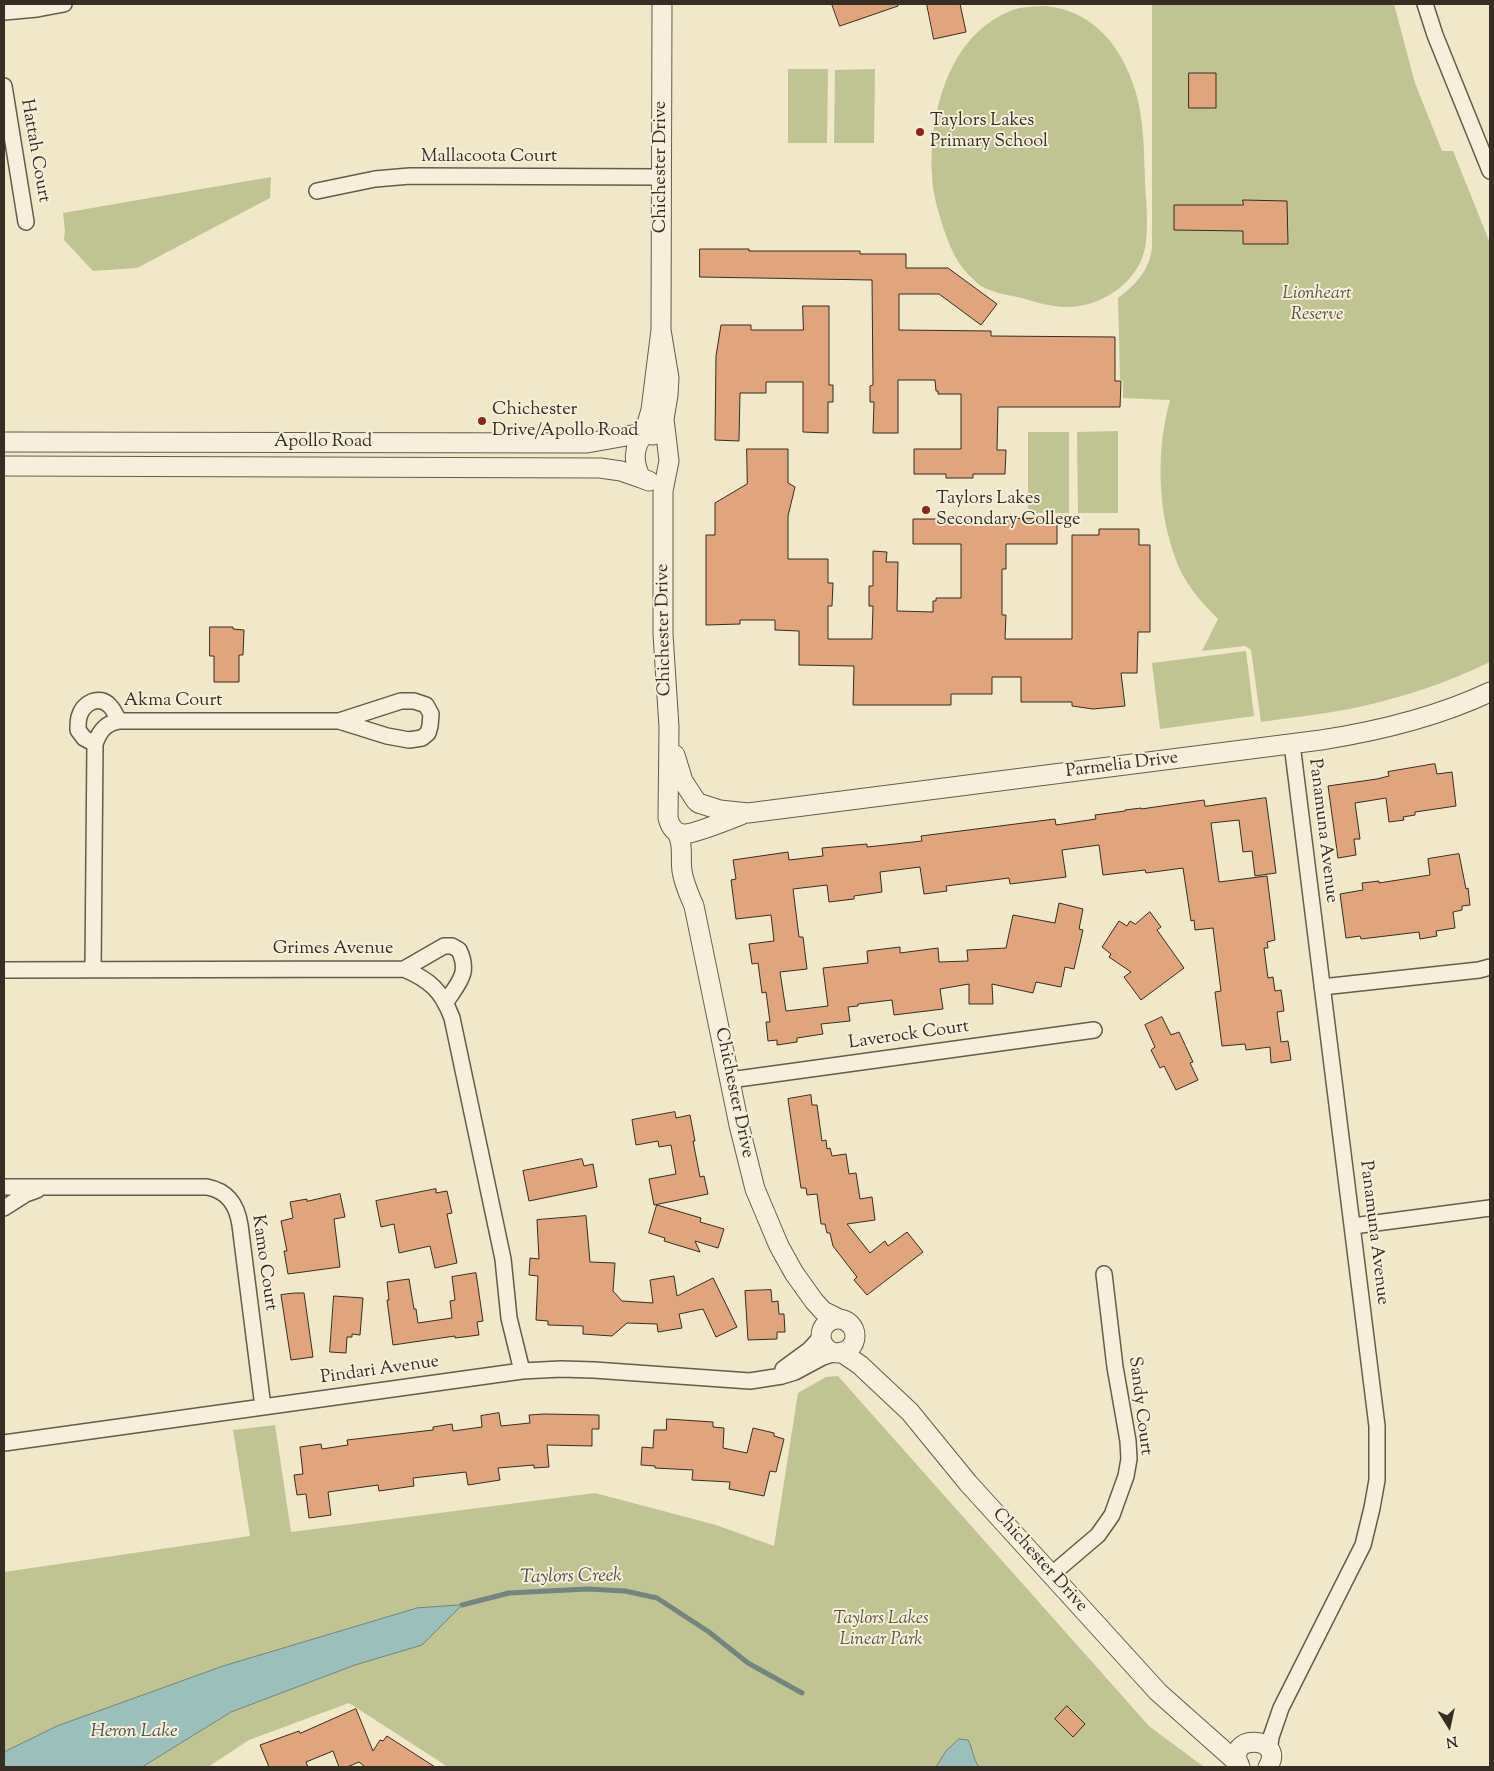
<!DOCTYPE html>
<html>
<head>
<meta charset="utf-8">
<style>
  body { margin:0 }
  #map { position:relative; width:1494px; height:1771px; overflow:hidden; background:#f1e7c9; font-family:"Sorts Mill Goudy",serif }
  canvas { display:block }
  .frame { position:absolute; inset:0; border:5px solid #362d23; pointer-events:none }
  .north { position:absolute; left:1424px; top:1701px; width:50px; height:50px; -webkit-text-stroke:4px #f6efdc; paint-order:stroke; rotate:170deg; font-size:14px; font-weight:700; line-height:20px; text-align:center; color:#362d23 }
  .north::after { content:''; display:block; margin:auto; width:18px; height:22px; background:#362d23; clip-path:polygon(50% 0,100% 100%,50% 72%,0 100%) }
</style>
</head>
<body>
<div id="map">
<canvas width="1494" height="1771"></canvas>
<div class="frame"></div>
<div class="north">N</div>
</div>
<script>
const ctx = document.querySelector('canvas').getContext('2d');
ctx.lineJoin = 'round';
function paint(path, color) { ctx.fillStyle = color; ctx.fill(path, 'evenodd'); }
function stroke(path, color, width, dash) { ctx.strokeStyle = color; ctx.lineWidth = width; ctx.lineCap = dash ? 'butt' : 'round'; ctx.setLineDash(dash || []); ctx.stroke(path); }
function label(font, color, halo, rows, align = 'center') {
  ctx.font = font + ' "Sorts Mill Goudy",serif'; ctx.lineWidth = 4; ctx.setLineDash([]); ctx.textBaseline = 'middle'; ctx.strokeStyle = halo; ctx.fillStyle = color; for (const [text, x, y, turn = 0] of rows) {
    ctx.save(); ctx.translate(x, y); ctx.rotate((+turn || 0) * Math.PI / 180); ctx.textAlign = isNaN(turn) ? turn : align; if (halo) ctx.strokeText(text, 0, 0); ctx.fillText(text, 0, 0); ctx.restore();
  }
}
paint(new Path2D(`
  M1152,4H1394L1415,83L1442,151H1453L1490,243V662C1449,682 1404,697 1359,707C1327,714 1294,717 1261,722L1251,650L1245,646L1202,651L1218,619C1201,602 1184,583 1176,560C1157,509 1156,451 1170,400L1123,398V381L1120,379L1118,298C1136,285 1149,270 1152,248Z
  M1045,6C1094,10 1123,48 1136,93C1144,121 1144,152 1145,181C1146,201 1149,229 1145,248C1138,284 1098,309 1063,307C1047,306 1032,301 1018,297C1007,295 995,293 985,288C980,286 976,282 972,278C957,265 949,245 943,227C938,210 932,192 932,174C929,114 948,38 1008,12C1020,6 1032,7 1045,6Z
  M788,69H828L827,143H788Z
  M875,69L874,143H834L835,70Z
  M271,177L270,198L137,268L93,271L64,240L65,231L63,213Z
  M1118,431V513H1078L1077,432Z
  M1028,432H1069V513H1028Z
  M1246,651L1254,716L1160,729L1152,663Z
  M838,1376L1149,1726L1204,1767H448L349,1703L249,1740L208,1767H4V1572L250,1536L233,1430L275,1425L291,1532L595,1493L716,1525L774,1546L798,1393L826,1377Z`), '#c0c493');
const water = new Path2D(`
  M462,1605L422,1645L355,1665L231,1712L142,1767H4V1752L57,1726L223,1666L417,1608Z
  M959,1739L968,1740C973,1749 973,1759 979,1767H936L946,1751Z`);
paint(water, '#9bbfbb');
stroke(water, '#73857e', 1);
stroke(new Path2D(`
  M462,1605L509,1593L587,1589L625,1591L657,1598L709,1632L748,1663L802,1693`), '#73857e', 5);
const building = new Path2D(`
  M832,4H898V6L840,26Z
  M927,4H960L966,32L934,39Z
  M1189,73H1216V108H1189Z
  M1243,200L1287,201L1288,244H1243V231L1174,230V205H1243Z
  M700,249H749V251H860V254H906V268H948L997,304L981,325L939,294H899V330L991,331V336L1115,337V381H1121L1120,407H998L997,450H1006L1005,474H973V478H946V474H914V449H961V394H938V391H936L935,380H898V433H873L874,402H870V386L873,385L872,280L700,277Z
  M803,306H829V385H833V402H828V433L803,432V382H766V393H740L739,441L715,440L716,356L721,325H751V330H803Z
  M747,449H788V483L795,487L788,516V559H828V583H833L832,606H828V639H872L873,606H869V586H873V551L887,552L886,562H898L897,611L933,612V601H936V598H961V544H913V519H949V516H971V519L1057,518V544H1006V569H1002V615H1006L1005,639H1072V535H1099V529H1139V545H1150V632H1138L1137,673H1121L1125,706L1093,709L1072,706V702H1021V677H992V694H951V705H853L854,666L799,665V631L775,630V620H740V624L706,625V535H715V503L747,484Z
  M210,627H233V629L244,630L243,655H239V682H214V656H210Z
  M1435,764L1437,774L1452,772L1456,806L1415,812V815L1403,817L1404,820L1389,822L1386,798L1355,803L1360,839H1354L1356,855L1338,858L1328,786L1377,779L1389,776L1388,772Z
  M1266,798L1276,873L1255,876L1252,851L1243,852L1239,820L1211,823L1219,882L1267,876L1275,940L1267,942L1268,948H1264L1268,978L1273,977L1275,991L1281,990L1284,1011L1277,1012L1281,1042L1288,1041L1291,1060L1271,1063L1270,1047L1246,1050L1245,1044L1222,1046L1215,992L1221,991L1213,928L1195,930L1194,920L1191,921L1183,868L1146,873L1145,870L1103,875L1099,845L1062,850L1066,877L1010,884L1009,878L946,886L947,891L924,894L920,867L880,872L882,892L854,896V899L829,902L827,885L793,889L799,937H803L807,969L780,972L786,1011L828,1006L823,968L868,963L867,951L900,947V953L938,948L939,962L968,961L967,950L1006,948L1013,915L1055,923L1059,903L1083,909L1079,929L1083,930L1074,969L1065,967L1061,987L1036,982L1033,993L992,984L993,1004H969V984L940,989L943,1009L894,1015L892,1000L858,1004V1006L848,1007L850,1021L821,1024L823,1034L797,1038V1042L777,1045V1040L768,1041L766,1022H770L766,992L762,993L758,963L752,964L749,944L774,941L771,915L736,919L731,880L736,879L733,860L788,852L789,860L823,856L822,848L867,844V847L886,845L922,841L921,836L1055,819L1056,825L1096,819L1095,815L1125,811V810L1141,808V809L1204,800L1205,806Z
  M1459,854L1466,889L1468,888L1470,905L1462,906V910L1453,912L1455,928L1436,931L1437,936L1420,939L1419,932L1361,939L1360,936L1346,938L1340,894L1363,890L1362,883L1379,881V883L1430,875L1428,859Z
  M1150,912L1161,927L1157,930L1184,968L1141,1000L1124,977L1131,972L1109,957L1111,954L1102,947L1119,921L1127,926L1130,921L1135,924Z
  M1162,1017L1171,1035L1179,1032L1193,1062L1190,1063L1198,1080L1176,1090L1164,1066L1160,1068L1151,1050L1155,1047L1145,1025Z
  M811,1095L812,1105H817L822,1141L826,1140L827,1149L830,1148L832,1156L846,1154L849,1174L856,1173L860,1199L872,1197L875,1220L847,1224L870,1253L885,1241L888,1246L907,1232L923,1252L867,1295L854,1280L857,1277L833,1246L830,1233H827L825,1224H821L817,1194L807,1195L806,1188H801L788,1099Z
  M675,1112L676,1118L690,1115L695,1141H693L700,1177L704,1176L708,1194L654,1205L649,1179L676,1174L671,1145L659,1147L658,1141L636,1145L632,1120Z
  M582,1159L584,1166L593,1164L597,1187L529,1201L523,1171Z
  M436,1189V1193L447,1191L452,1213L447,1214L457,1263L435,1268L430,1246L399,1253L394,1224L381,1227L376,1201Z
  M340,1194L345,1217L334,1219L340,1267L288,1274L284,1251H287L281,1221L293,1218L290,1202L307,1199V1201Z
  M657,1205L701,1218L700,1222L724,1229L718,1248L695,1241L700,1252L664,1241L665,1238L649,1233Z
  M586,1216L590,1262L615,1263L613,1291L622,1301L653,1303L650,1280L674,1276L677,1296L713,1278L737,1327L716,1337L703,1309L679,1314L682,1328L658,1332L657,1324L627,1323L612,1336L583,1334V1326L548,1325V1321L536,1320L538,1276L529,1275L530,1258L539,1259L537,1220Z
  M476,1273L483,1321L477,1322L479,1335L455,1338V1336L393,1345L387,1300H389L387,1282L409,1279L414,1309H416L418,1323L452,1318L450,1301L455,1300L452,1277Z
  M771,1290L772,1302L778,1301L779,1314H784L785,1332H777V1339L748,1340L745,1291Z
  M295,1293H304L313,1357L291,1360L281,1295Z
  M334,1296L363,1298L360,1335L352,1334V1337H347L346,1353L330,1352Z
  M499,1413L501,1426L530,1423L529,1415L544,1414L599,1415V1429H592V1446L547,1445L549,1467L534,1468V1465L498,1468L500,1480L468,1485L466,1472L413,1478L414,1486L379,1491L378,1485L328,1492L331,1515L309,1518L306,1494L297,1495L294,1475L303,1474L300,1447L321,1444L322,1449L348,1445L347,1440L433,1430V1427L452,1424L453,1431L482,1427L481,1416Z
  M667,1419L713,1422V1427L724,1428L723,1448L747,1453L753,1428L774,1433V1436L784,1439L776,1472L770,1471L764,1496L729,1489L730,1482L692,1480L693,1470L655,1468V1466L641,1465L642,1447L653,1448L654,1430H666Z
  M1067,1706L1085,1724L1073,1737L1055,1719Z
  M356,1709L373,1751L380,1740L383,1741L387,1736L435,1767H363L364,1766L359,1762L347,1767H339L333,1751L306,1762L308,1767H269L260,1745L299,1731L300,1733Z`);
paint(building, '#e1a57d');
stroke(building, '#362d23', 1);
const minor = new Path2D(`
  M1425,4L1435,35L1490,171
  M4,12L37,9L64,4
  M4,86L26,222
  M317,191L375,179L410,176L662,177
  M95,744L84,738L78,730C78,726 78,721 79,717C83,703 99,694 110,706C114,710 116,716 119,721
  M404,969L444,946H452L459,950C470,973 459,982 446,1002
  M4,970L404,969C430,980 442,991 452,1018L503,1259L509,1318L522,1371
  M93,970L95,744C99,732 105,723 119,721H339L387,736L409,740L422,738L428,733L430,726L431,714L426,705L414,701H401L339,721
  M1322,987L1479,970L1490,967
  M730,1080L1094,1030
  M4,1187H207C228,1191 237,1205 240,1225L263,1407
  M4,1208L26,1194L37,1190
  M1353,1226L1490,1208
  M783,1369L809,1350L821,1337
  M4,1443L522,1371L561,1369L594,1370L750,1381L782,1376L795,1372L823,1357L839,1352
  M1051,1575L1098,1535L1112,1515L1126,1476L1129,1459L1128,1441L1115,1367L1104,1274
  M1269,1752L1271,1737L1281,1708L1363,1545L1372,1508L1377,1480V1426L1292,744`);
const tertiary = new Path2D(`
  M661,330L669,378L668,395L664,419L669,461L663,491V634L669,727L668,818C670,826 674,833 683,834C691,835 731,819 741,815
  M644,434L651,410L661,330L662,4
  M4,442L587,443L632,435L642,436
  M4,466L600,468L621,471L641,478
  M649,481L641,478C633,463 633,447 644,434L653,435
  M675,755L683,781L696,801
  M698,803L720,810L748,813L1321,740C1379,731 1437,717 1490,692
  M677,832C684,847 680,856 682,871C684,884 689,894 694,906L739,1125L755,1189L779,1246L794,1273L814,1301L823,1311L839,1319
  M821 1336a17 17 0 1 1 34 0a17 17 0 1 1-34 0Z
  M841,1352L860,1365L910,1412L968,1483L1158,1692L1239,1764
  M1240,1767C1222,1733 1287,1735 1268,1767`);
stroke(minor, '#655c4c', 18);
stroke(tertiary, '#655c4c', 21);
stroke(minor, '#f6efdc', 15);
stroke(tertiary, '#f6efdc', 19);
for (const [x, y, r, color] of [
  [920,132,5,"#8f2418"],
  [482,421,5,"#8f2418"],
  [926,510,5,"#8f2418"]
]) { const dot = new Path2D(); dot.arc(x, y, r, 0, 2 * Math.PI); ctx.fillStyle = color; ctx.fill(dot); stroke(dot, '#f6efdc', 2); }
label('18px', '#362d23', '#f6efdc', [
  ["Taylors Lakes",930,122],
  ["Primary School",930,143],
  ["Chichester",492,411],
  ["Drive/Apollo Road",492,432],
  ["Taylors Lakes",936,500],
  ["Secondary College",936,521]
], 'left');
label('18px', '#362d23', '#f6efdc', [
  ["Hattah Court",34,151,80],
  ["Mallacoota Court",489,158],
  ["Chichester Drive",662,167,-90],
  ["Apollo Road",323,443],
  ["Chichester Drive",665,630,-91],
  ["Akma Court",173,702],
  ["Parmelia Drive",1122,766,-7],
  ["Panamuna Avenue",1322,831,83],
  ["Grimes Avenue",333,950],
  ["Laverock Court",909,1036,-8],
  ["Chichester Drive",733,1093,78],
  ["Panamuna Avenue",1373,1233,83],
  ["Kamo Court",263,1263,82],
  ["Pindari Avenue",380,1371,-8],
  ["Sandy Court",1139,1406,83],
  ["Chichester Drive",1039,1561,48]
]);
label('italic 18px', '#58533f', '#f6efdc', [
  ["Lionheart",1317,295],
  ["Reserve",1317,316],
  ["Taylors Lakes",881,1620],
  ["Linear Park",881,1641]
]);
label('italic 19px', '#4f5249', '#f6efdc', [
  ["Taylors Creek",571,1578,-1],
  ["Heron Lake",134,1733]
]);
</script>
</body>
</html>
